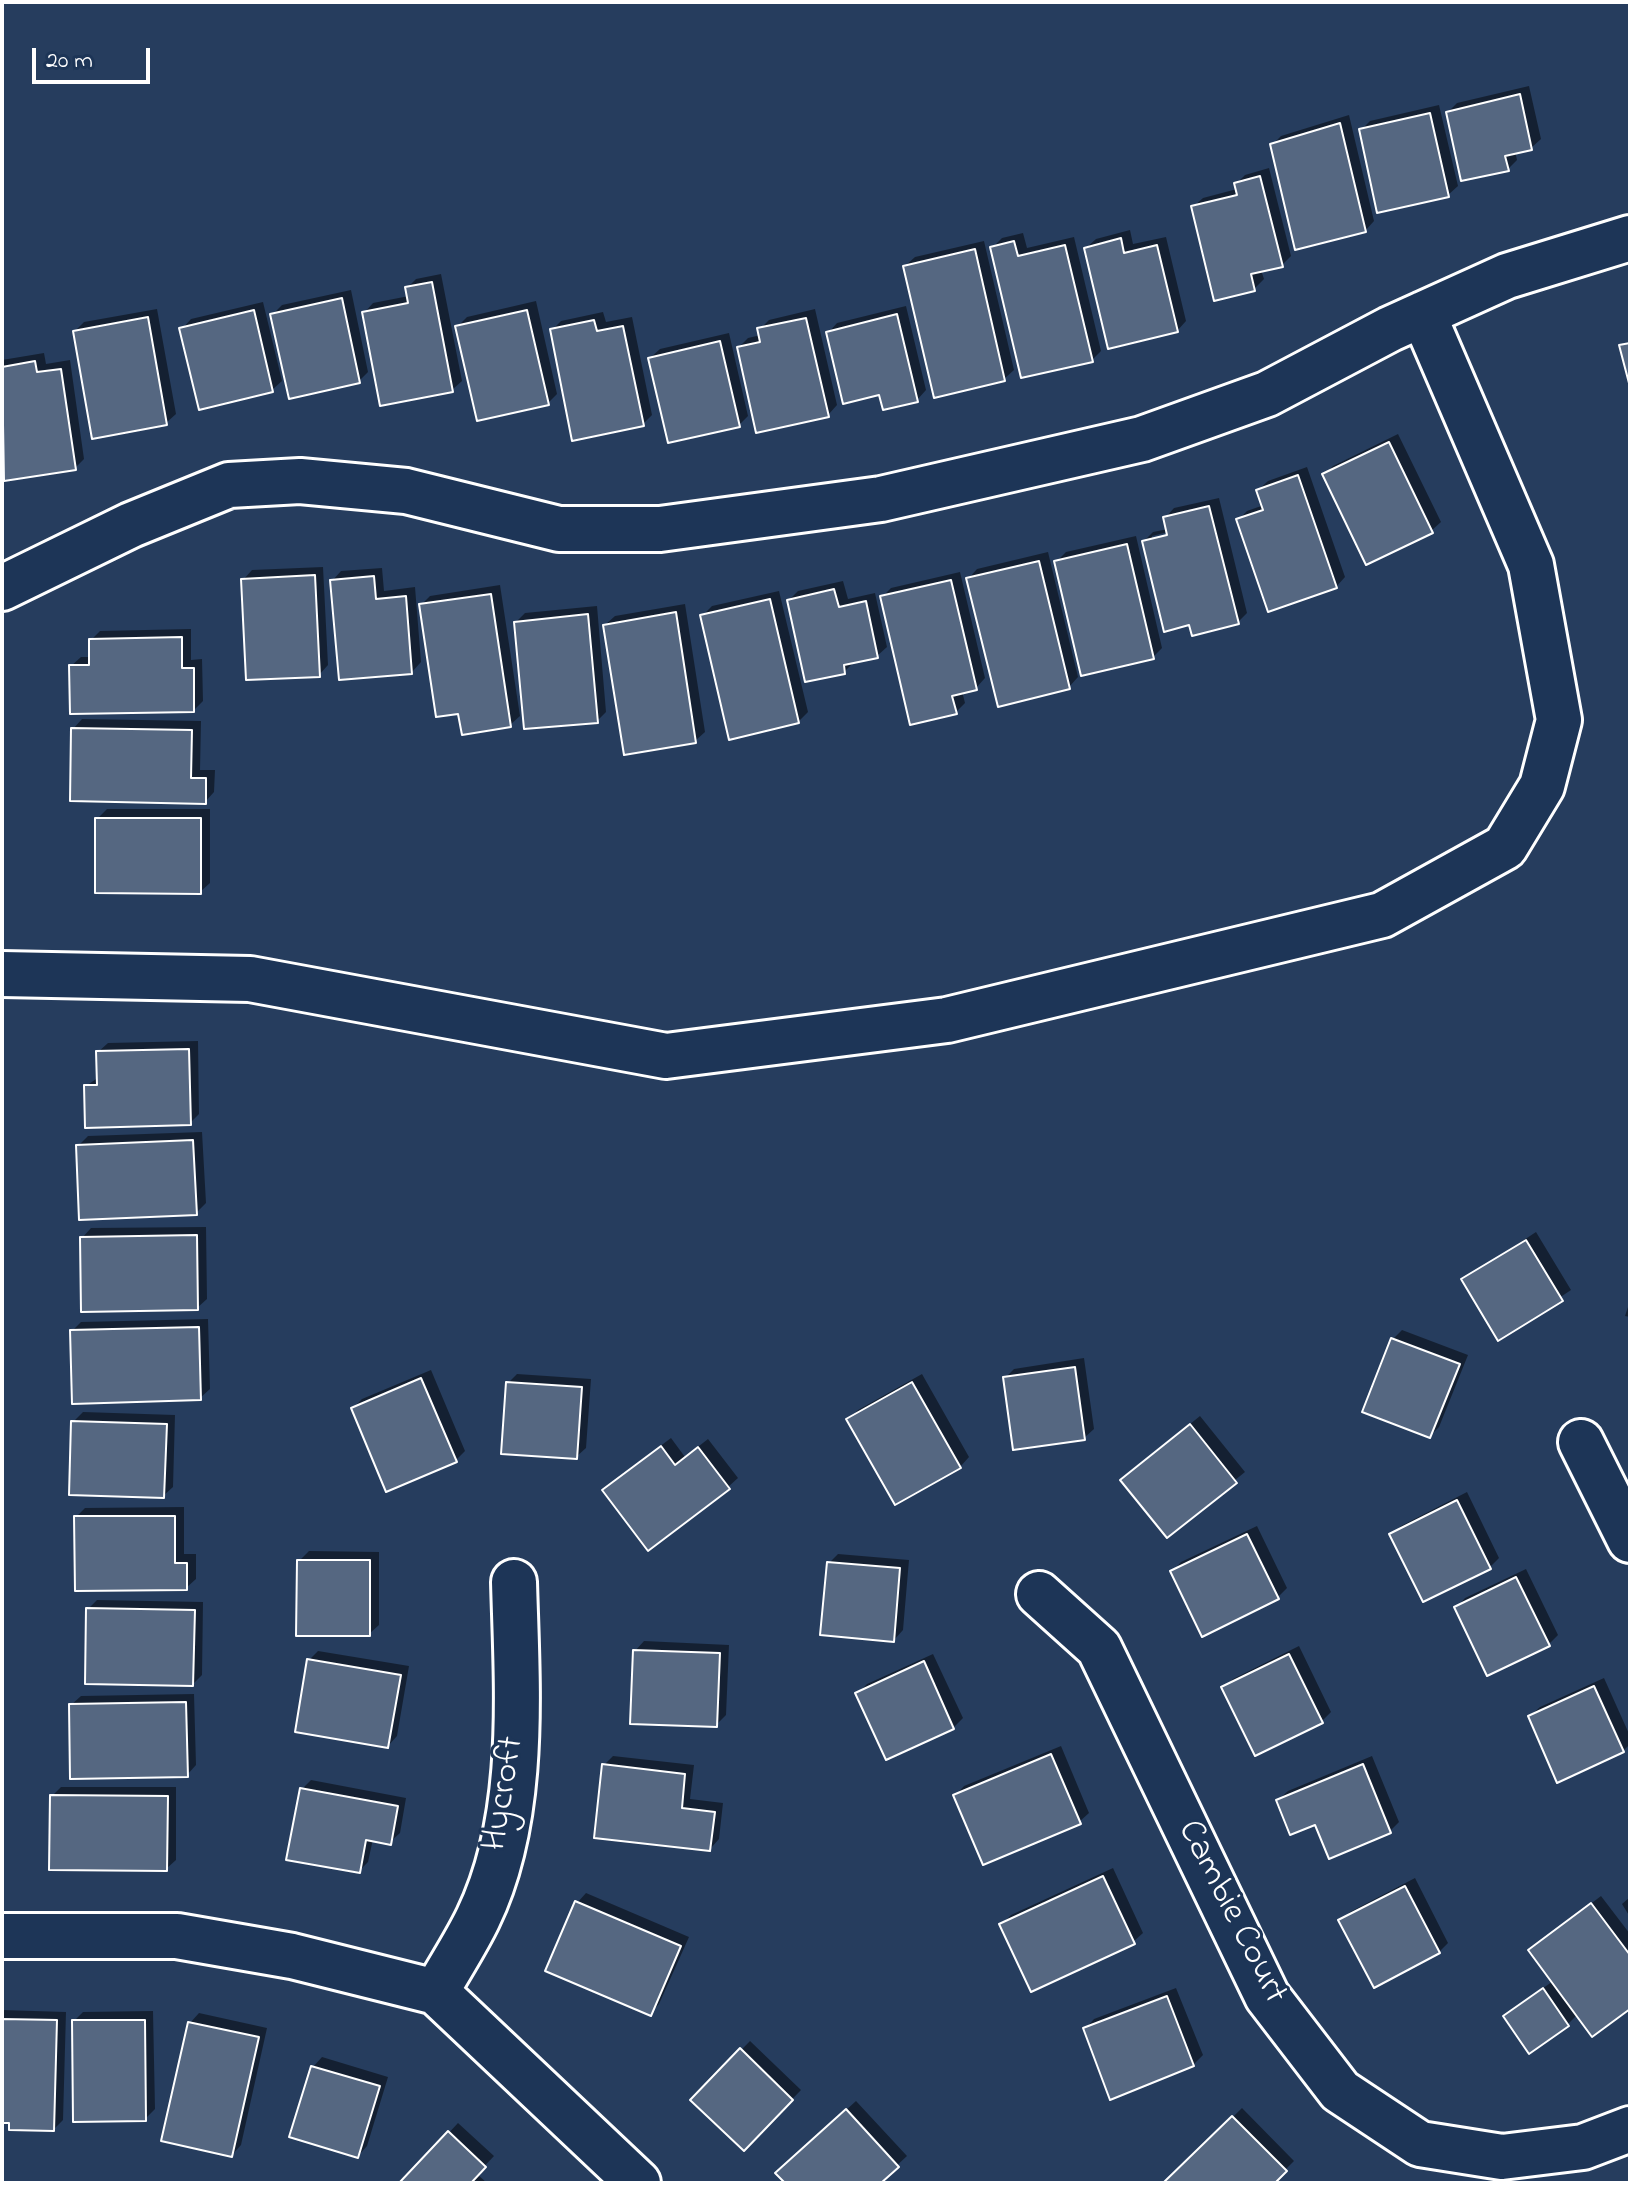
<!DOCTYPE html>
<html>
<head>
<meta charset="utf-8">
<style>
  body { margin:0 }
  #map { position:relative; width:1632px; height:2185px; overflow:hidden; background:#263d5e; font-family:"Indie Flower",sans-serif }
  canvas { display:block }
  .frame { position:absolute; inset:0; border:4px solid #fff; pointer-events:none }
  .scale { position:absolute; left:32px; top:48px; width:118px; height:36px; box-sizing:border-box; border:4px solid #fff; border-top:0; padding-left:10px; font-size:24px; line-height:28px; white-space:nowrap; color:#fff; -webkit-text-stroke:6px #1d3557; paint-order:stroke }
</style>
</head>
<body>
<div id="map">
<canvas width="1632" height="2185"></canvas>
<div class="frame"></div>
<div class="scale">20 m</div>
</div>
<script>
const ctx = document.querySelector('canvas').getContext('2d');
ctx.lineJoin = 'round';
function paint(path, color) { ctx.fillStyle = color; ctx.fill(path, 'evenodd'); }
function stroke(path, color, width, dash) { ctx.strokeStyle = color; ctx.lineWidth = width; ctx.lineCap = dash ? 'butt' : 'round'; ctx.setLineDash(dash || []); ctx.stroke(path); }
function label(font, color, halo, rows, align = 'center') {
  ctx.font = font + ' "Indie Flower",sans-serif'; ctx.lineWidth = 6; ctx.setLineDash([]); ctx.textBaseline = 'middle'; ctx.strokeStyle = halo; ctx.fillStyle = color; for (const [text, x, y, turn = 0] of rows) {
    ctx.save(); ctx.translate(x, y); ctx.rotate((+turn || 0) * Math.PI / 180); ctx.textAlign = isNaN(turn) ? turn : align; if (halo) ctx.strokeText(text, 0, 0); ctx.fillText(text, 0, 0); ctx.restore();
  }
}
paint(new Path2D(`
  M1529,86L1541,139L1531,148L1515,151L1517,160L1508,169L1448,112L1457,103Z
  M1439,105L1458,186L1448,195L1361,130L1370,121Z
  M1349,115L1374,221L1365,231L1272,145L1281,136Z
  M1269,168L1291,256L1282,265L1261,270L1264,279L1254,289L1193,207L1203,198L1237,189L1236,184L1245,175Z
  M1130,230L1133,244L1166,237L1186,321L1177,331L1086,248L1096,239Z
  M1023,233L1027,248L1074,237L1101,351L1092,360L992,248L1002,238Z
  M984,241L1014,370L1004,379L905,266L915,257Z
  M441,274L462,381L452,390L364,313L373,303L409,296L407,288L416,279Z
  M351,290L368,372L359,381L272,315L282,305Z
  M536,301L557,394L548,403L457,327L467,317Z
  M263,302L282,381L272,390L182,329L191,319Z
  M906,306L926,390L917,400L880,393L828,333L837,323Z
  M157,309L176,414L166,423L75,331L84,322Z
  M815,309L837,405L828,415L739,347L748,338L761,335L760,329L769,320Z
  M603,312L606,322L632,317L652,415L643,424L552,330L561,321Z
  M729,333L748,416L739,425L650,358L660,349Z
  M44,353L46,364L70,360L84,459L75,468L5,478L2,360Z
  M1398,434L1441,522L1431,531L1324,475L1333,466Z
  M1307,467L1345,577L1336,587L1238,520L1247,511L1264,505L1258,490L1268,481Z
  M1219,498L1247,613L1238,622L1191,623L1144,541L1153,532L1168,529L1165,518L1174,508ZM1176,530L1177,534L1152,540V536Z
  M1136,536L1162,648L1153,657L1057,561L1066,552Z
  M1048,552L1078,677L1069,687L968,579L977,569Z
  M323,567L328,665L319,675L243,580L252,570Z
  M382,568L384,591L415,587L421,662L412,672L332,581L341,571Z
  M960,572L985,678L976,688L962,691L965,703L956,712L882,597L891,588Z
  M843,581L848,599L875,593L887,647L877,656L854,662L844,672L789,600L798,591Z
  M500,585L520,716L510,725L460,712L421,605L430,596Z
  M779,591L808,712L798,722L702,616L712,606Z
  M685,604L705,732L695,741L605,625L615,616Z
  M597,606L606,712L597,721L516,622L525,613Z
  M191,629V660L202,659L203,701L194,710L71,666L81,657H91V640L100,631Z
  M82,719L201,721L200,770H215L214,792L205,802L73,729Z
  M107,809H210V883L200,892L97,819Z
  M198,1041L199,1114L190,1123L86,1086L99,1077L98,1052L108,1043Z
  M202,1132L206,1203L196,1213L78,1146L88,1136Z
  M206,1227L207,1299L197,1308L82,1238L91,1228Z
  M1536,1232L1571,1290L1499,1338L1463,1280Z
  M1630,1301V1317L1625,1316Z
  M208,1319L210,1389L200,1398L72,1331L81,1322Z
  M1402,1330L1468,1355L1439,1427L1430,1436L1393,1339Z
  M1084,1358L1094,1429L1084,1438L1005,1378L1014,1369Z
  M431,1370L465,1451L456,1460L353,1408L362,1399Z
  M517,1374L591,1379L586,1448L576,1457L508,1383Z
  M922,1374L969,1457L960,1467L848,1420L858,1410Z
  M83,1412L175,1415L173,1487L163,1496L73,1422Z
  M1200,1416L1245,1472L1167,1535L1132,1471Z
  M671,1438L685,1457L708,1439L738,1478L728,1487L614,1481Z
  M1467,1492L1499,1558L1490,1567L1424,1600L1392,1535L1401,1526Z
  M184,1507V1554H196V1579L186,1588L76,1517L85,1508Z
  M1257,1526L1287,1588L1278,1597L1172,1572L1181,1562Z
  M309,1551L379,1552V1625L369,1634L299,1561Z
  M838,1554L909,1560L903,1630L894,1640L829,1563Z
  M1526,1569L1558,1635L1549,1644L1488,1674L1456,1608L1465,1598Z
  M97,1600L203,1602L202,1675L193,1684L88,1609Z
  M644,1641L729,1645L726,1715L716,1725L635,1651Z
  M1299,1646L1331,1712L1322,1721L1224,1688L1233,1679Z
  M318,1651L409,1666L397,1736L388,1746L309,1660Z
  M933,1654L963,1718L953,1728L858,1693L867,1684Z
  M1604,1678L1630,1736V1744L1623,1751L1530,1716L1540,1707Z
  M194,1694L196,1765L187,1775L71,1705L81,1696Z
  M1061,1746L1089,1813L1079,1822L955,1796L964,1786Z
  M613,1756L694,1765L690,1799L723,1803L719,1839L710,1849L604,1765Z
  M1372,1756L1399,1822L1390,1831L1330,1856L1316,1823L1278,1800L1288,1791Z
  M311,1780L406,1798L400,1833L390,1842L373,1839L368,1862L359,1871L302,1789Z
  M61,1787H176V1860L166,1869L52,1796Z
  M1113,1868L1143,1933L1133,1942L1002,1924L1011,1915Z
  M1415,1878L1448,1943L1439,1952L1341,1921L1350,1912Z
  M586,1893L689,1937L659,2004L650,2014L577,1903Z
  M1601,1896L1630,1934V2006L1578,2014L1567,2025L1505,2016L1553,1981L1530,1950Z
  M1630,1897V1917L1622,1904Z
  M1176,1988L1203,2055L1193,2065L1085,2029L1094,2019Z
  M2,2010L66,2012L63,2120L54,2129L2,2121Z
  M153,2011L155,2109L145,2119L74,2021L83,2012Z
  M199,2013L267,2028L241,2145L232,2155L190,2023Z
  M750,2041L801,2090L744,2149L693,2099Z
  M322,2057L388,2077L367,2146L358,2156L313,2067Z
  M856,2101L907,2156L878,2183H788L787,2164Z
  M1242,2108L1294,2161L1272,2183H1166Z
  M458,2123L494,2156L477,2174L487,2183H402Z`), '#0007');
const building = new Path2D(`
  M1520,94L1532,150L1505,156L1509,171L1461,181L1446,112Z
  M1430,113L1449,197L1377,213L1359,129Z
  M1340,123L1366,232L1295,250L1270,144Z
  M1260,176L1283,267L1251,274L1255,291L1214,301L1191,206L1237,195L1234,183Z
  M1121,238L1124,253L1157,245L1178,332L1108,349L1084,248Z
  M1014,241L1018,256L1065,245L1093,362L1021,378L990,247Z
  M975,249L1005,381L934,398L903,266Z
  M432,282L453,392L380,406L362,312L408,303L405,287Z
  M342,298L360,383L289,399L270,314Z
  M254,310L273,392L199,410L179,328Z
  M527,310L549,405L477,421L455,326Z
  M897,314L918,402L883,410L879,395L843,404L826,332Z
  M148,317L167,425L92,439L73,331Z
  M806,318L829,417L756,433L737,347L760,342L757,328Z
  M594,320L597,331L623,326L644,426L572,441L550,329Z
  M720,341L740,427L668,443L648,358Z
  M1630,343V387L1619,345Z
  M35,361L37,372L61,369L76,470L4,481L2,367Z
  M1389,442L1433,533L1366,565L1322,474Z
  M1298,475L1337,588L1268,612L1236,519L1263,510L1256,490Z
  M1209,506L1239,624L1192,636L1189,625L1164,632L1142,541L1167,535L1163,517Z
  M1127,544L1154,659L1081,676L1054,561Z
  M1039,561L1070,689L998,707L966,578Z
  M315,575L320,677L246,680L241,579Z
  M374,576L376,599L406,596L412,674L339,680L330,580Z
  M951,580L977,690L952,696L957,714L910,725L880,596Z
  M834,589L839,607L866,601L878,658L844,665L845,674L805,682L787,600Z
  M491,594L511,727L462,735L458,714L436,717L419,604Z
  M770,599L799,723L729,740L700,615Z
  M676,612L696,743L624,755L603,625Z
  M588,614L598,723L524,729L514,622Z
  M182,637V668H194V712L70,714L69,665H89V639Z
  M71,728L192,730L191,778H206V804L70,801Z
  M95,818H201V894L95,893Z
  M189,1049L191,1125L85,1128L84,1085H97L96,1051Z
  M193,1140L197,1215L79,1220L76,1145Z
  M197,1235L198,1310L81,1312L80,1237Z
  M1526,1240L1563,1301L1498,1341L1461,1279Z
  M199,1327L201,1400L72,1404L70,1330Z
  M1391,1338L1460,1364L1430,1438L1362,1412Z
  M1075,1367L1085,1440L1013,1450L1003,1377Z
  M421,1378L457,1462L386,1492L351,1408Z
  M506,1382L582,1387L577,1459L501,1454Z
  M912,1382L961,1468L895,1505L846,1419Z
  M71,1421L167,1424L164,1498L69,1495Z
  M1190,1424L1237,1483L1167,1538L1120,1480Z
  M661,1446L675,1465L698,1447L730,1489L648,1551L602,1490Z
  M1457,1500L1491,1569L1423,1602L1389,1534Z
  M74,1516H175V1563H187V1590L75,1591Z
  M1247,1534L1279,1599L1202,1637L1170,1571Z
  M297,1560H370V1636H296Z
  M827,1562L900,1568L894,1642L820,1635Z
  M1516,1577L1550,1646L1487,1676L1454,1607Z
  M86,1608L195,1610L193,1686L85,1684Z
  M633,1650L720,1653L717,1727L630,1724Z
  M1289,1654L1323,1723L1255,1756L1221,1687Z
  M307,1659L401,1675L388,1748L295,1732Z
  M924,1661L954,1729L886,1760L855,1693Z
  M1594,1686L1624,1752L1557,1783L1528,1716Z
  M186,1702L188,1777L70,1779L69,1704Z
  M1051,1754L1081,1824L983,1865L953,1795Z
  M602,1764L685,1774L682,1808L715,1812L710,1851L594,1838Z
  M1363,1764L1391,1833L1329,1859L1315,1825L1290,1835L1276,1800Z
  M300,1788L398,1806L391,1845L366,1840L360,1873L286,1860Z
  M50,1795L168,1796L167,1871L49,1870Z
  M1103,1876L1135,1944L1031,1992L999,1924Z
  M1405,1886L1440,1953L1374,1988L1338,1920Z
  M575,1901L681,1946L651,2016L545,1971Z
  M1591,1903L1630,1955V2009L1592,2037L1528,1950Z
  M1543,1988L1569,2026L1529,2054L1503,2016Z
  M1167,1996L1194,2066L1110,2100L1083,2028Z
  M2,2019L57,2020L54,2131L9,2130V2123H2Z
  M72,2020H145L146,2121L73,2122Z
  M188,2022L259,2037L232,2157L161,2141Z
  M740,2048L793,2100L744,2151L690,2100Z
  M311,2066L380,2086L358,2158L289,2137Z
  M846,2109L899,2167L881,2183H785L775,2173Z
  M1232,2116L1287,2171L1275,2183H1163Z
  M448,2131L486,2167L471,2183H399Z`);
paint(building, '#556781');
stroke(building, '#fff', 2);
const minor = new Path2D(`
  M2,588L131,525L229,485L300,481L406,491L559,529H660L881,499L1142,439L1267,394L1390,329L1507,276L1630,238
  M2,974L250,979L666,1056L947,1020L1382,915L1505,847L1542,786L1559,720L1531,565L1423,314
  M1581,1442L1630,1540
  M1039,1594L1099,1648L1267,1996L1340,2091L1420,2144L1502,2157L1583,2147L1630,2129
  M2,1936H177L292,1956L436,1992L638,2183
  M436,1992C450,1967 466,1943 478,1918C527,1817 517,1690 514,1582`);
stroke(minor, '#fff', 50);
stroke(minor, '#1d3557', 44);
label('36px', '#fff', '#1d3557', [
  ["Hycroft",506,1794,-81],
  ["Cambie Court",1230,1913,63]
]);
</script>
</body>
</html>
